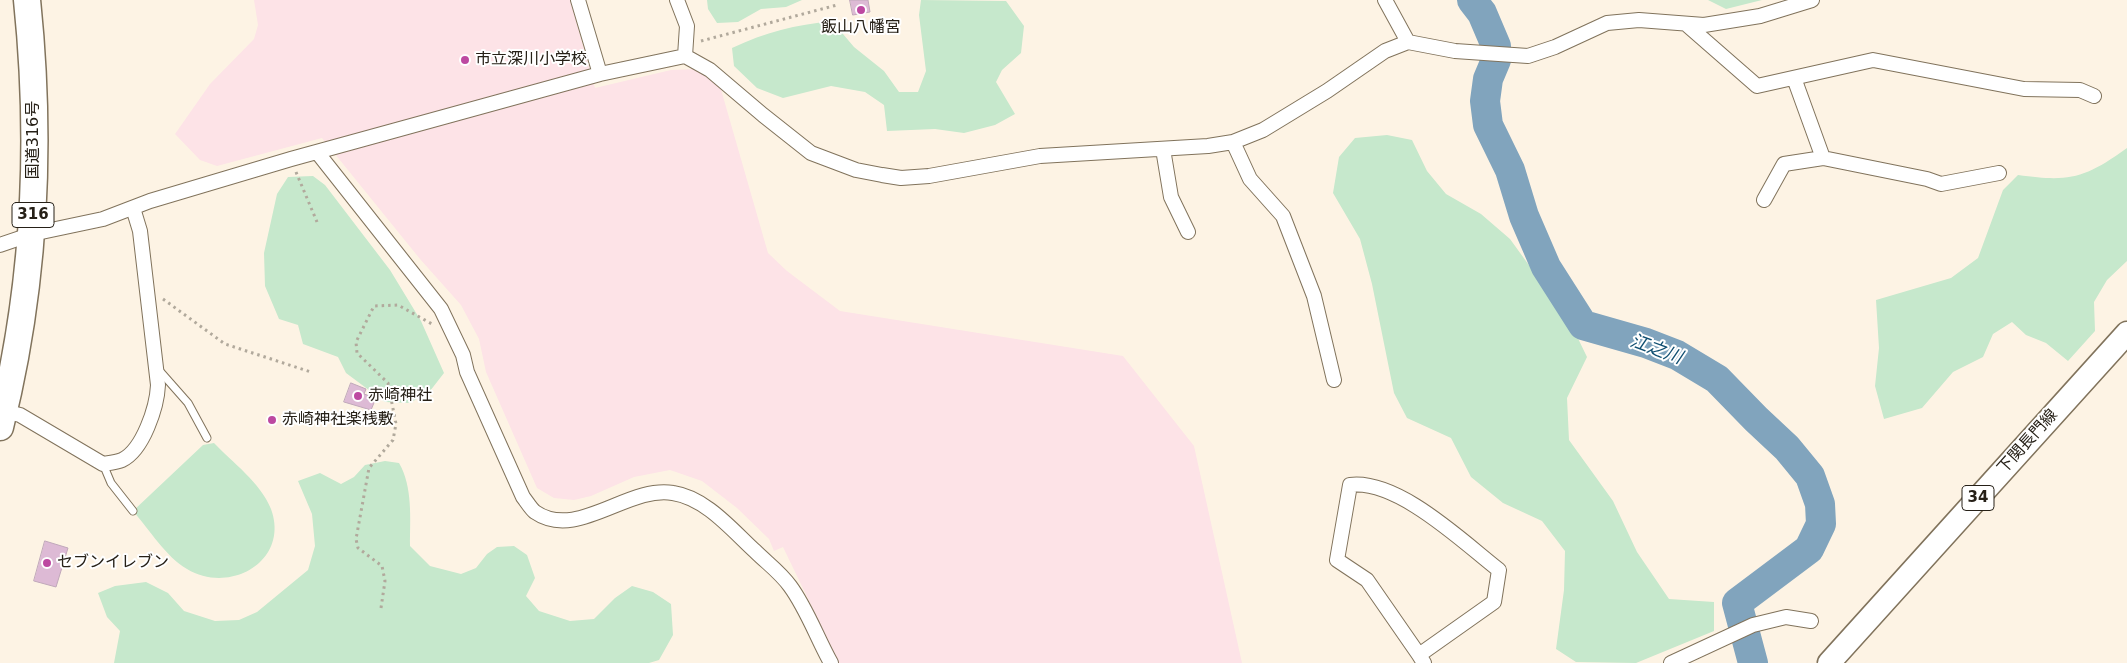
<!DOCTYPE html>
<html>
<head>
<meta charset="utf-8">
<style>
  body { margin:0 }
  canvas { display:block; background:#fdf3e4 }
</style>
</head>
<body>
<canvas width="2127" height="663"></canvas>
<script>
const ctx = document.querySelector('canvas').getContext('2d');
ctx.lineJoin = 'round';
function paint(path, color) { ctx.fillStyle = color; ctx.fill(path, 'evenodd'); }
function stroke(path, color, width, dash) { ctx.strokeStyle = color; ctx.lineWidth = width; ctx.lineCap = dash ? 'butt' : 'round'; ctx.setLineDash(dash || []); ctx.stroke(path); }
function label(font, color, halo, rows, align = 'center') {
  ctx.font = font + ' "DejaVu Sans","Noto Sans JP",sans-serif'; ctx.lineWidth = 4; ctx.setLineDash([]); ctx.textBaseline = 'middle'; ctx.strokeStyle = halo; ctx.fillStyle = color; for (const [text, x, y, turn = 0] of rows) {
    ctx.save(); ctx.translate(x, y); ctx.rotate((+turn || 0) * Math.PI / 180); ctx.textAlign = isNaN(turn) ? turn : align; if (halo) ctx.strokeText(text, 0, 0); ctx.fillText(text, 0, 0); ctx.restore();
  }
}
paint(new Path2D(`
  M254,0H570L595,88L671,70L695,69L720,86L768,253L787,271L840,311L1123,356L1194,446L1242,663H839L783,547L774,551L769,539L737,508L702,481L670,470L634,477L591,496L574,500L554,498L537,488L486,372L479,339L461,305L420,259L322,138L217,166L200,160L175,134L210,84L254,39L258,25Z`), '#fde3e7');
paint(new Path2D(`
  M707,0H802L786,7L761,9L738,22L717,23L708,9Z
  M921,0L1006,1L1024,26L1021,53L1002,70L996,82L1015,114L995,125L964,133L935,129L887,131L884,105L865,92L831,86L783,98L757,88L734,66L732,48C766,32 795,25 832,21L854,47L884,71L899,92H918L926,71L919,15Z
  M1708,0H1762L1726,9Z
  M1387,135L1412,140L1427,171L1446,194L1481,214L1510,239L1570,322L1587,357L1567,398L1569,440L1613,501L1637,552L1669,599L1714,602V631L1636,663L1576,662L1556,649L1564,590L1565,551L1542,521L1503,503L1471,477L1451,438L1407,418L1394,393L1372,284L1360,239L1333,193L1339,157L1355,138Z
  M2127,148V261L2107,280L2094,302L2095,331L2068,361L2046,343L2026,335L2012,322L1993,334L1983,357L1953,372L1922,408L1884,419L1875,386L1879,348L1876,300L1951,278L1978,258L2003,190L2018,175C2069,182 2084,179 2127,148Z
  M313,176L325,185L390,270L421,321L444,373L430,391L410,403L385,402L346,373L338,357L303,344L298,325L279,319L265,286L264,253L277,194L288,177Z
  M214,443C232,462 261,483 271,509C290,561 230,595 187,569C166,557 149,529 133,511L203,445Z
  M385,461L399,463C413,487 410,519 410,546L430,566L461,574L476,568L487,554L497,547L514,546L527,555L535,578L526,596L539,611L570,621L594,619L615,598L632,586L653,592L671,604L673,635L659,660L649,663H114L120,631L107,617L98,593L115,586L146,582L168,593L184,611L215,621L239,620L257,612L308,570L315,546L312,514L298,481L320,473L341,484L354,477L365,465Z`), '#c6e8cc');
stroke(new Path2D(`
  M1472,0L1482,13L1496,46V60L1488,79L1485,101L1488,125L1510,170L1524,216L1546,267L1583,325L1646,343L1677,355L1717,379L1756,419L1787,448L1810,476L1820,504L1821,524L1809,549L1737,603L1753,663`), '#81a4bd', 30);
const building = new Path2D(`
  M850,0H868L870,12L853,15Z
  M351,383L366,389L364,394L376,398L371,410L344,402Z
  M45,541L68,548L56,587L34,581Z`);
paint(building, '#ddbad5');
stroke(building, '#c0a8ba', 1);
const lane = new Path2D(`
  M158,369L188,403L207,438
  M103,464L111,483L133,511`);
const street = new Path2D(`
  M578,0L600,74
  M677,0L687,26L685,56
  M1385,0L1408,42
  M1686,24L1757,86L1873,60L2024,89L2080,90L2094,96
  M1794,78L1823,158L1927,179L1941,184L1999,173
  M1233,142L1250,179L1283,216L1314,296L1334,380
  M1163,149L1171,197L1188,232
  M317,152L441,309L463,355L467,372L523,497C527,502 531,509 535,512C577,541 628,485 673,493C706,498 732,530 755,551C767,563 780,572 790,586C807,609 817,638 831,663
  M1764,200L1784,164L1823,158
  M0,245L32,234L103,219L150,201L291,159L600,74L685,56L710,70L763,115L811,153L856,170L882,175L901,178L929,176L1040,156L1208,146L1233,142L1263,130L1327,91L1385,51L1408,42L1455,51L1528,56L1555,47L1607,23L1639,20L1704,25L1760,16L1812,0
  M4,411L20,415L103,464C109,463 117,462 122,460C143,450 157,407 158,385L140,231L133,208
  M1419,655L1494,602L1499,570C1463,542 1398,479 1350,485L1337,560L1367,580L1419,655L1424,663
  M1671,663L1753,625L1786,617L1811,621`);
const primary = new Path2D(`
  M1829,663L2127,333`);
const highway = new Path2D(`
  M0,427C35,287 42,144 27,0`);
stroke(lane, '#81735c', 9);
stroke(street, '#81735c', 16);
stroke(primary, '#81735c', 25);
stroke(highway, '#81735c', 29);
stroke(new Path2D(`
  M701,41L837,5
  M296,172L317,222
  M163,299L225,344L311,372
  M381,608L385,581L382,566L358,548L356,539L369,468L393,440L396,424L388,383L357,353L356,342L374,306L398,305L432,324`), '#b1a99c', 3, [2.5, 4]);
stroke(lane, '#fff', 7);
stroke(street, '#fff', 14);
stroke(primary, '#fff', 22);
stroke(highway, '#fff', 26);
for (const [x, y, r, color] of [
  [861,10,5,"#bd49a1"],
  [465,60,5,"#bd49a1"],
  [358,396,5,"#bd49a1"],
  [272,420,5,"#bd49a1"],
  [47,563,5,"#bd49a1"]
]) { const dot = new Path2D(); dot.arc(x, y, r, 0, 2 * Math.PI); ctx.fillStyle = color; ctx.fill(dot); stroke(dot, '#fff', 2); }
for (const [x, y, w] of [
  [33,215,42],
  [1978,498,32]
]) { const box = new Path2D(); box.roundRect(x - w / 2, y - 12.5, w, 25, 4); ctx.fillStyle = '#fff'; ctx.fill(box); stroke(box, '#262017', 1); }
label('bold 15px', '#262017', null, [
  ["316",33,215],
  ["34",1978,498]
]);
label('16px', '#262017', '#fff', [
  ["飯山八幡宮",861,28,"center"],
  ["市立深川小学校",475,60],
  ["赤崎神社",368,396],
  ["赤崎神社楽桟敷",282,420],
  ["セブンイレブン",57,563]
], 'left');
label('16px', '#262017', '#fff', [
  ["国道316号",34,140,-90],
  ["下関長門線",2028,442,-48]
]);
label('italic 18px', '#0f4e71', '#fff', [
  ["江之川",1656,350,20]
]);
</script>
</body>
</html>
